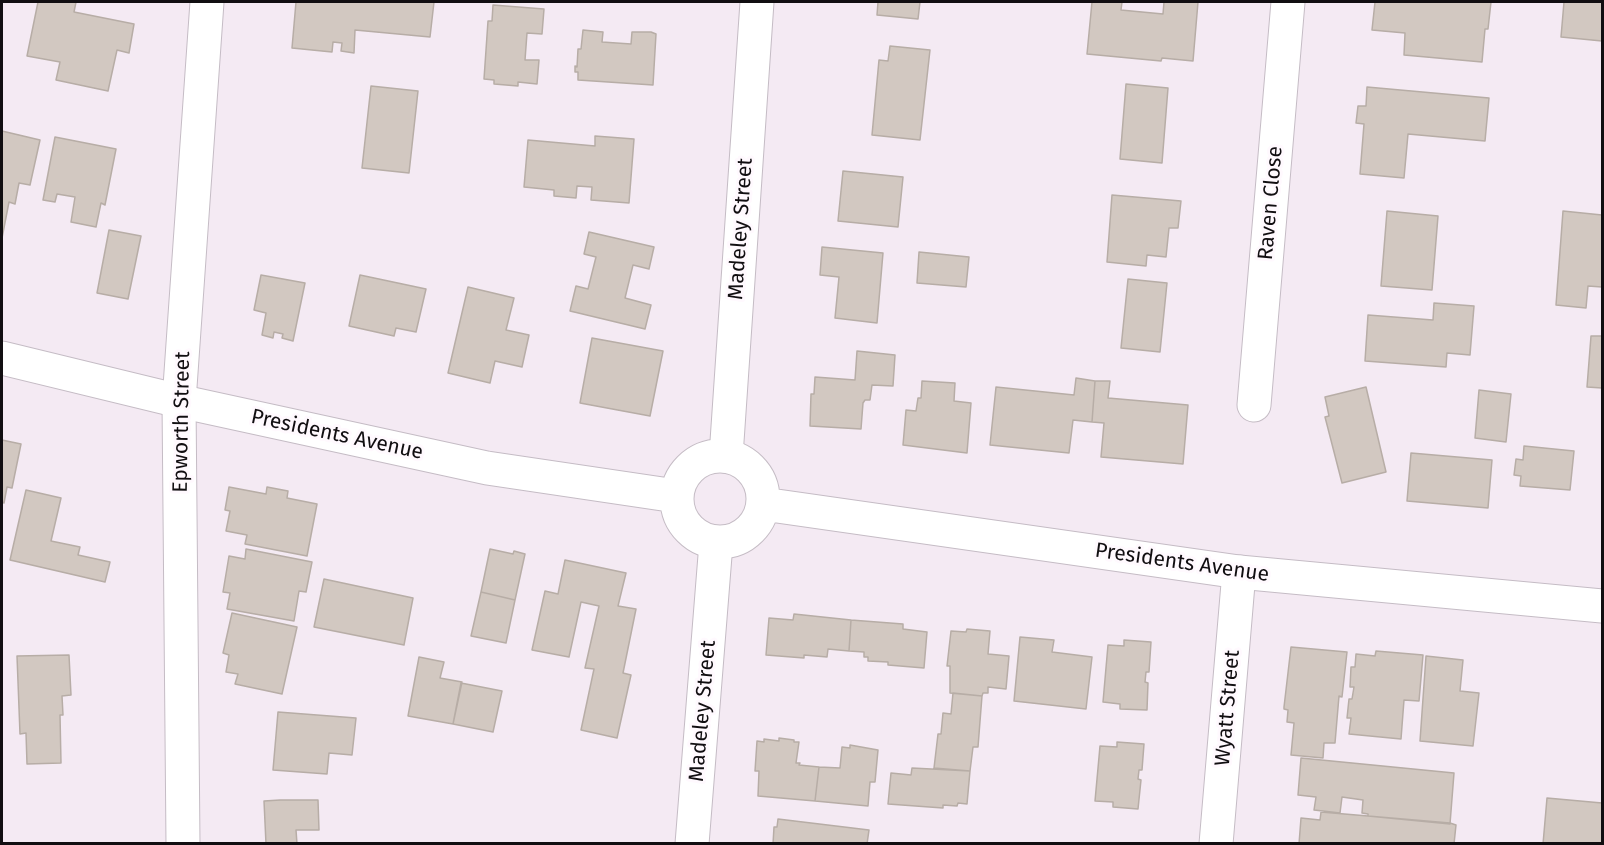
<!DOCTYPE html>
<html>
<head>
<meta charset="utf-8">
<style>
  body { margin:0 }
  #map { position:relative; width:1604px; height:845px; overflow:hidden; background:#f4eaf3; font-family:"Fira Sans",sans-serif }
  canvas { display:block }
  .frame { position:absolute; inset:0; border:3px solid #110e11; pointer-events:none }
</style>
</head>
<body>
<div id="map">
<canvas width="1604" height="845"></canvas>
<div class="frame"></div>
</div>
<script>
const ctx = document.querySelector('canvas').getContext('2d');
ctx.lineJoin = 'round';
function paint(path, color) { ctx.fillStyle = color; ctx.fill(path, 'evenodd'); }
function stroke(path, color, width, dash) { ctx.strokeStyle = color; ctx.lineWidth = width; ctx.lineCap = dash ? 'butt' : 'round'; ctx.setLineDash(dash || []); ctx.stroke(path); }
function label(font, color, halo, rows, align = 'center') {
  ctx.font = font + ' "Fira Sans",sans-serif'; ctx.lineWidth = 6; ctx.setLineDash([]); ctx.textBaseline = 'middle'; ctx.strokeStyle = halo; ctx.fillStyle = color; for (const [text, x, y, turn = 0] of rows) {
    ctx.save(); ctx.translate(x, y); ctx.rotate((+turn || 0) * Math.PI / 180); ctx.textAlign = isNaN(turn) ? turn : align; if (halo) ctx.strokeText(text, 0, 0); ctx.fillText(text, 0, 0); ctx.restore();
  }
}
const building = new Path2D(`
  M38,2H76L74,12L134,24L129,53L117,50L108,91L56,80L60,62L27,56Z
  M296,2H434L430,37L355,30L354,53L341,51L342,43L333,42L332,52L292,48Z
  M878,2H920L918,19L877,15Z
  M1092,2H1122L1121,10L1163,14L1164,2H1198L1193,61L1162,58L1161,61L1087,54Z
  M1375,2H1491L1488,29H1485L1482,62L1404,55L1405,33L1372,30Z
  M1564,2H1602V41L1561,37Z
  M493,5L544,9L542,34L527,33L525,60H539L537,84L518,82V86L494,84V80L484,79L488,21H492Z
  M583,30L603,32L602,42L631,44L632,32H651L656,34L653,85L578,80V72H575V66L577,67L578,49H581Z
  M890,46L930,50L920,140L872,135L879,60L888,61Z
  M1126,84L1168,88L1162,163L1120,159Z
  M371,86L418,91L409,173L362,168Z
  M1367,87L1489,98L1485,141L1408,134L1404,178L1360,174L1364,124L1356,123L1358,106H1366Z
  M2,131L40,140L30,185L19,183L15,204L9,202L2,238Z
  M595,136L634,139L629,203L591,200L592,187L577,186L576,198L554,196V190L524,187L528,140L595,146Z
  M55,137L116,149L105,205L101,203L96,227L71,222L75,197L57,194L55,202L43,200Z
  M843,171L903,177L898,227L838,221Z
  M1112,195L1181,201L1178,228H1169L1166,257L1147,255L1146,266L1107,262Z
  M1387,211L1438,216L1432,290L1381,286Z
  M1563,211L1602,215V287L1588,286L1586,308L1556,305Z
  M109,230L141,236L128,299L97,293Z
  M589,232L654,247L649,269L633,265L625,298L651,305L645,329L570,311L576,286L588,289L596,257L584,254Z
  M822,247L883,253L877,323L835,318L839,277L820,275Z
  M919,252L969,257L966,287L917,283Z
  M261,275L305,283L293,341L282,338L283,334L274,332L273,338L262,335L266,313L254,310Z
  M360,275L426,289L416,332L396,328L394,336L349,326Z
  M1128,279L1167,283L1160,352L1121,348Z
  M468,287L514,298L506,330L529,335L522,367L495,361L490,383L448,373Z
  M1434,303L1474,306L1470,355L1447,353L1446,367L1365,361L1368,315L1433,320Z
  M1591,336H1602V388L1587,387Z
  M592,338L663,351L650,416L580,403Z
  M857,351L895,355L893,386L872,385L870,400H865L863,403L861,429L810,426L811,394H814L815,377L855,380Z
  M1076,378L1095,381L1092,422L1073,420L1069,453L990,445L996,387L1074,395Z
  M922,381L955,383L954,401L971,403L967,453L903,445L906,410L916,411L918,398H921Z
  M1095,381H1110L1108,398L1188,405L1183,464L1101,457L1104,423L1092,422Z
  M1366,387L1386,472L1342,483L1325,417L1329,416L1325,397Z
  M1479,390L1511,394L1506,442L1475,438Z
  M2,440L21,444L12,488L7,487L4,503L2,502Z
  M1524,446L1574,451L1570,490L1520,486L1521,476L1514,475L1516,459L1523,460Z
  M1411,453L1492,460L1488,508L1407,501Z
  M229,487L266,494L267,487L288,491L287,498L317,504L307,556L245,544L247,535L226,531L230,511L225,510Z
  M26,490L61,498L51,541L80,547L78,555L110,562L105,582L10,560Z
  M246,549L312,562L306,592L299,591L294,621L227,609L230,593L223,592L229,556L245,559Z
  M490,549L513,554L514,551L525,554L515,600L481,592Z
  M565,560L626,573L618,606L636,609L623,673L631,675L617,738L581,730L594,669L585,668L599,606L581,602L569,657L532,650L545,591L558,594Z
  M324,579L413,598L404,645L314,627Z
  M481,592L515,600L506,643L471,636Z
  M232,613L297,627L282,694L235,684L238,674L226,672L229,655L223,653Z
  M794,614L851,620L849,651L828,649L827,657L804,655V658L766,655L769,618L793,620Z
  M851,620L903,624V629L927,632L924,668L888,665V662L868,661V657H864V652L849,651Z
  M967,629L990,631L988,654L1009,656L1006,689L988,687V693H983L982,696L950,693V666H947L951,631L966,632Z
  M1020,637L1054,640L1052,652L1092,657L1086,709L1014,701Z
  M1124,640L1151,642L1149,672H1146L1145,682L1148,683L1147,710L1120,709V704L1103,702L1108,645L1124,646Z
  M1291,647L1347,652L1342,697L1339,696L1335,743H1324L1323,758L1291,755L1294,723L1287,722L1288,710L1284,709V707Z
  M1376,651L1423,655L1419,701L1404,700L1401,739L1349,734L1351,718H1347L1349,699H1352L1354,687H1350L1351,667H1355L1356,654L1375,656Z
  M69,655L71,695L62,696L63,715H60L61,763L27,764L26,733L20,734L17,656Z
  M1426,656L1463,660L1460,691L1479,693L1473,746L1420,741Z
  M419,657L444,662L440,678L462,682L453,724L408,716Z
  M461,683L502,691L493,732L453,724Z
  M953,693L982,696L978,747H973L970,771L934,768L938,734H941L943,713L951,714Z
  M278,712L356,718L352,755L329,753L327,774L273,770Z
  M779,738L794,740V742H799L796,763H800L799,765L819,767L815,801L758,796L759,771H755L757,741L764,742V739L779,741Z
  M1117,742L1144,744L1142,770H1139L1138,779L1141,780L1138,809L1113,807V802L1095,801L1100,746L1117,747Z
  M850,745L878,750L875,782H870L868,806L815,801L819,767L840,768L842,747L850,748Z
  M1301,758L1454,773L1450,824L1368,816V814L1362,813L1363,800L1342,797L1340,813L1314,810L1316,797L1298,795Z
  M912,768L970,771L967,804L958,803L957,806L943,805V808L888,804L891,773L911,775Z
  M1547,798L1602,803V844H1543Z
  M280,800H318L319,830H296L297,844H266L264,801Z
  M1321,812L1450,823L1456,825L1454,844H1299L1301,818L1320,820Z
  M778,819L869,830L867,844H773L774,827H777Z`);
paint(building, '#d2c8c1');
stroke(building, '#b7ada6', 1.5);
const street = new Path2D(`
  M1254,405L1288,2
  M726,456L757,2
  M183,844L179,401L207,2
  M692,844L716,543
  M1216,844L1239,572`);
const secondary = new Path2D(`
  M2,358L179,401L487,468L676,496
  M677 499a43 43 0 1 1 86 0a43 43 0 1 1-86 0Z
  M763,504L1239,572L1602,606`);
stroke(street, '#c5bcc5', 35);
stroke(secondary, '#c5bcc5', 35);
stroke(street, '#fff', 33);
stroke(secondary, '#fff', 33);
label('21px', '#110e11', '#fff9fe', [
  ["Raven Close",1271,203,-85],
  ["Madeley Street",741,229,-86],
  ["Epworth Street",182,422,-89],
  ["Presidents Avenue",337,435,12],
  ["Presidents Avenue",1182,563,8],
  ["Wyatt Street",1228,708,-85],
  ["Madeley Street",703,711,-85]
]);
</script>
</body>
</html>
